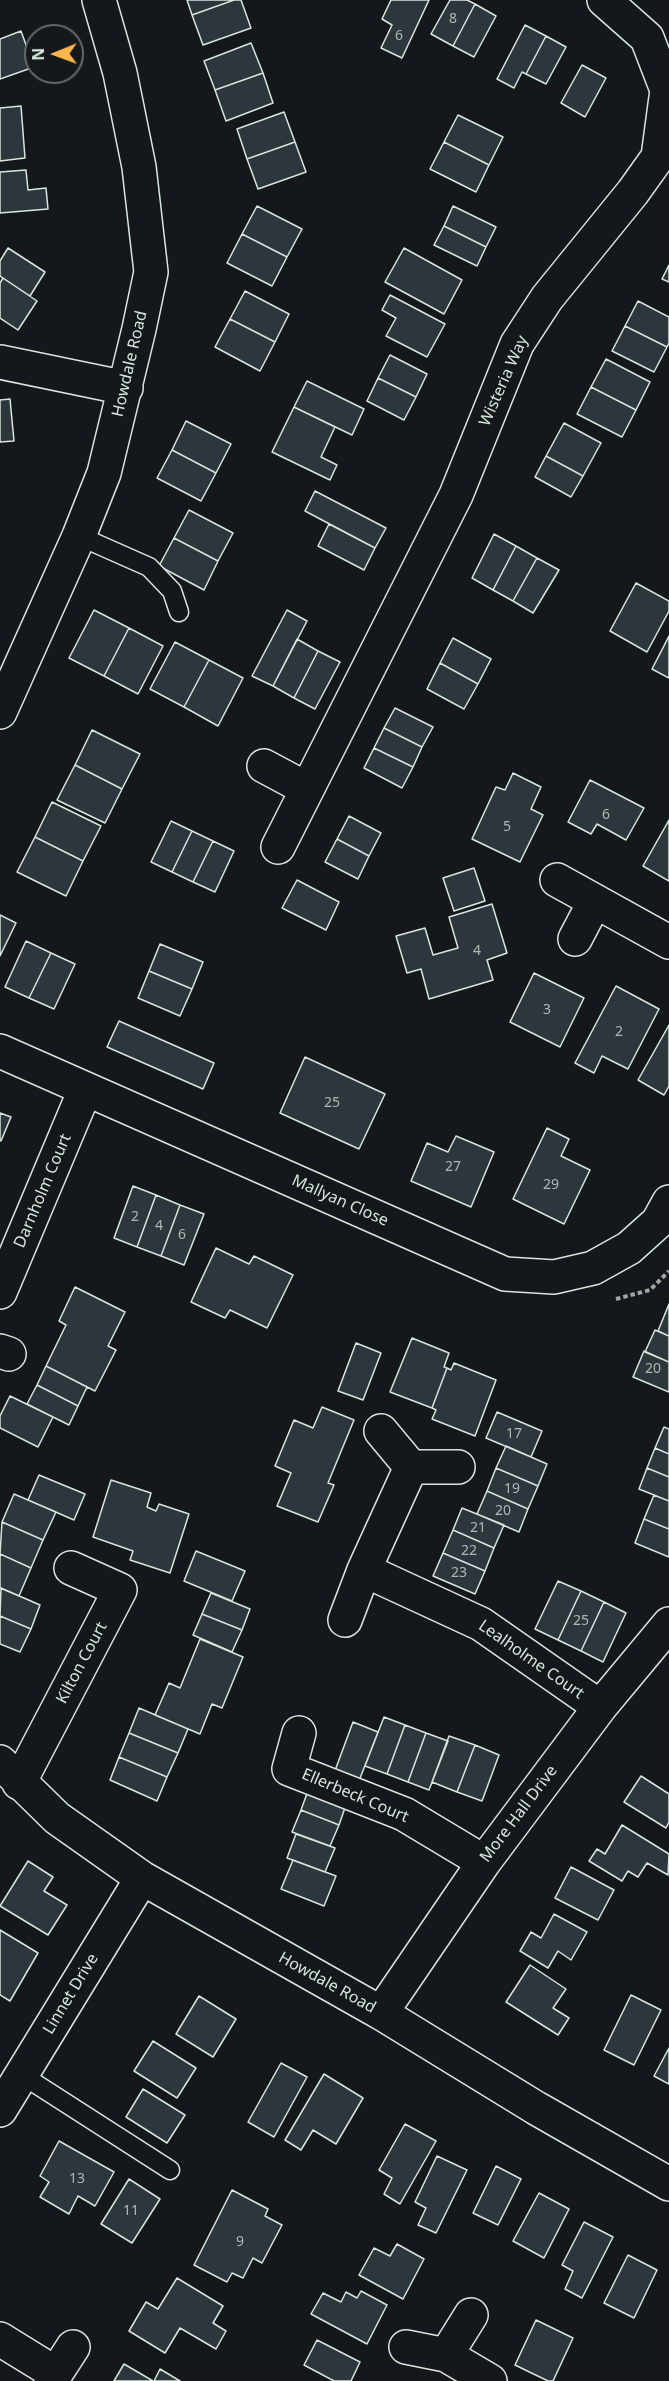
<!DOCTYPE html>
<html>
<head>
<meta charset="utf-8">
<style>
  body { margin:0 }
  #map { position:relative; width:669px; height:2381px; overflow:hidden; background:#14181c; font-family:"Noto Sans",sans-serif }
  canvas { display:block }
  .north { position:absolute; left:24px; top:24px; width:60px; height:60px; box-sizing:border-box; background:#14181c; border:2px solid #626a69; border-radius:50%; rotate:269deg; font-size:16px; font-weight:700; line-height:24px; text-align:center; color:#d8e6dc }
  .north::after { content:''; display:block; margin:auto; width:21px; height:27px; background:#ffb74d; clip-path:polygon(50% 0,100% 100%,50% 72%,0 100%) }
</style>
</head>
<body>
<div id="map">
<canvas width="669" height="2381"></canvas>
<div class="north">N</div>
</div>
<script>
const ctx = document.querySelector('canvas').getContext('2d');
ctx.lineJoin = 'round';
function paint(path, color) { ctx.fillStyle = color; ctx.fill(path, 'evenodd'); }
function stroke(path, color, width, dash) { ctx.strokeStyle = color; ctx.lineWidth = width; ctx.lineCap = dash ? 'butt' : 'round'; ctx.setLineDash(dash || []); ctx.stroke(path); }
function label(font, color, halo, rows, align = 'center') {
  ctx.font = font + ' "Noto Sans",sans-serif'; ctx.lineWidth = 4.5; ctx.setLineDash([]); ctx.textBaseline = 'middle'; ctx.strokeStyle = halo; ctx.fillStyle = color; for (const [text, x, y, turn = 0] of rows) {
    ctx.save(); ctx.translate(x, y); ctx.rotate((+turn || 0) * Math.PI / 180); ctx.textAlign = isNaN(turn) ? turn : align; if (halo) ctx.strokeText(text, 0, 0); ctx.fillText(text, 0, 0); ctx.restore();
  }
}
const building = new Path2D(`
  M187,0H234L192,15Z
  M234,0H241L251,28L203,45L192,15Z
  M391,0H429L402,58L381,48L392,25L382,19Z
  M450,0H467L475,4L453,46L431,34Z
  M475,4L496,16L474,57L453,46Z
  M525,25L546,36L526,74L522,72L514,88L497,79Z
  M21,31L34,67L0,79V39Z
  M546,36L566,47L546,84L526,74Z
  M251,43L263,73L215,90L204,61Z
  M582,65L606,78L585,117L561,103Z
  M263,73L273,103L226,121L215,90Z
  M21,106L25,158L0,161V108Z
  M284,112L295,142L247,159L237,129Z
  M458,115L503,137L489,165L444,142Z
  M295,142L306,172L258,189L247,159Z
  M444,142L489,165L476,192L430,169Z
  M26,170L28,190L46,188L48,209L0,213V172Z
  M257,206L302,229L287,257L242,234Z
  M453,206L496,227L486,247L444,226Z
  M444,226L486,247L477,266L434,245Z
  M242,234L287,257L272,286L227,263Z
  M8,248L45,272L30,296L0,276V261Z
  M404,248L462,280L444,314L385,282Z
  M669,265V282L662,279Z
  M3,278L37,301L18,330L0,318V283Z
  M245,291L289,314L275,342L230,319Z
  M390,295L445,324L427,357L386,336L396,318L382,310Z
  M638,301L669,317V343L667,347L625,326Z
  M230,319L275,342L260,371L215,347Z
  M625,326L667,347L654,372L612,351Z
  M390,355L427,374L416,397L378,378Z
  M606,359L650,382L636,410L591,387Z
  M378,378L416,397L404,420L367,401Z
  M307,381L364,409L352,435L294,407Z
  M591,387L636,410L622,437L577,414Z
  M10,399L14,441L0,442V400Z
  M294,407L335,427L321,457L337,465L330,480L272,452Z
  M186,421L231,444L216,473L172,450Z
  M564,423L601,443L583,476L546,456Z
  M172,450L216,473L201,501L157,478Z
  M546,456L583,476L571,497L535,477Z
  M315,491L386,528L375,548L305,511Z
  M189,510L233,533L218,561L174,538Z
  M329,524L375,548L364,570L318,546Z
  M494,534L516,546L493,590L472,578Z
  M174,538L218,561L204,590L159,566Z
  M516,546L537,558L513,601L493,590Z
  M537,558L559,570L533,613L513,601Z
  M636,583L669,601V611L647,652L610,631Z
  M94,610L129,628L104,676L69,658Z
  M287,610L307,621L273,686L252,676Z
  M129,628L163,646L138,694L104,676Z
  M669,636V678L652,669Z
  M453,638L491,659L478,684L440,663Z
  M297,639L318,651L294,698L273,686Z
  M175,642L209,660L184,707L150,689Z
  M318,651L340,662L315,709L294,698Z
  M209,660L243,678L218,726L184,707Z
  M440,663L478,684L464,709L427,689Z
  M395,708L433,727L422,747L384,728Z
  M384,728L422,747L413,767L374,748Z
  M92,730L140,754L122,789L75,765Z
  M374,748L413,767L402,788L364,768Z
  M75,765L122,789L105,823L57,800Z
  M513,773L541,787L531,809L543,815L520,862L472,839L496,787L505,790Z
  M590,780L644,808L626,840L597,824L591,834L568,822Z
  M52,802L101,826L83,861L35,837Z
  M349,816L381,833L369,856L337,839Z
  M669,820V881L643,866Z
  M171,821L192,831L172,872L151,862Z
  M192,831L213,841L193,882L172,872Z
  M35,837L83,861L66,896L17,872Z
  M337,839L369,856L358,879L325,862Z
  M213,841L234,851L215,892L193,882Z
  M474,868L485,901L454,911L443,878Z
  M297,880L339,902L326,930L282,908Z
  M492,904L507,953L487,960L493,980L429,999L421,969L407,973L396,936L425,928L433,955L458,948L449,917Z
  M0,915L16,923L0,956Z
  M26,941L51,953L29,998L5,987Z
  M160,944L203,962L192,989L149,971Z
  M51,953L75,964L54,1009L29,998Z
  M149,971L192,989L180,1016L138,998Z
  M534,973L584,998L560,1047L510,1022Z
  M616,986L659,1009L628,1069L602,1056L594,1073L575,1063Z
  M119,1021L214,1063L203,1089L107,1047Z
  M669,1025V1086L664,1095L638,1080Z
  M305,1057L385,1094L359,1149L280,1113Z
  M0,1113L11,1117L1,1141L0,1140Z
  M547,1128L569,1139L561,1156L590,1170L564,1224L513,1199Z
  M456,1136L494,1152L471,1207L411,1181L427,1143L448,1152Z
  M133,1186L156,1195L137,1247L114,1238Z
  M156,1195L180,1205L161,1256L137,1247Z
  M180,1205L204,1214L184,1265L161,1256Z
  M216,1248L249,1264L254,1256L293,1275L267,1328L230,1310L225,1318L191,1302Z
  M75,1287L125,1312L108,1346L116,1350L95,1391L46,1366L66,1325L59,1321Z
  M669,1304V1336L658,1331Z
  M655,1330L669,1336V1362L645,1352Z
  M412,1338L449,1353L444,1367L447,1368L432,1408L390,1392Z
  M356,1343L381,1353L363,1400L338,1391Z
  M644,1351L669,1362V1392L633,1377Z
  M454,1363L496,1380L475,1436L432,1419L436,1410L432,1408L447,1368L451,1370Z
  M46,1366L87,1387L78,1406L37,1385Z
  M37,1385L78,1406L69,1425L27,1404Z
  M10,1396L53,1417L38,1447L0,1428V1416Z
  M322,1407L354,1420L328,1483L334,1485L318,1522L277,1506L291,1473L275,1466L294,1420L313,1428Z
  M497,1412L542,1431L531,1457L486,1438Z
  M664,1427L669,1429V1454L655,1448Z
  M506,1446L547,1464L538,1486L496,1468Z
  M655,1448L669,1454V1477L647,1468Z
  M496,1468L538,1486L528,1509L487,1491Z
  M647,1468L669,1477V1501L639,1489Z
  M39,1475L85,1494L74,1520L28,1500Z
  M111,1480L151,1493L147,1507L156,1511L159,1504L189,1514L170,1573L130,1560L133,1551L93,1537Z
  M487,1491L528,1509L519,1532L477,1514Z
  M14,1494L56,1512L43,1540L2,1522Z
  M654,1495L669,1501V1529L644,1519Z
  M462,1508L504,1525L494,1548L453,1530Z
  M644,1519L669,1529V1557L635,1543Z
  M2,1522L43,1540L31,1568L0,1554Z
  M453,1530L494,1548L485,1571L443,1553Z
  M196,1551L245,1571L232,1601L184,1581Z
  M443,1553L485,1571L475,1594L433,1576Z
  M0,1554L31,1568L19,1596L0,1588Z
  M558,1581L581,1591L558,1640L535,1629Z
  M1,1588L40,1605L31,1629L0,1616Z
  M581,1591L604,1602L581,1651L558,1640Z
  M211,1593L250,1609L242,1630L202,1614Z
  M604,1602L626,1613L603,1662L581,1651Z
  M202,1614L242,1630L232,1652L193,1635Z
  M0,1616L31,1629L20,1652L0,1644Z
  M200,1639L243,1657L222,1708L212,1704L200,1734L155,1715L169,1683L180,1688Z
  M139,1708L188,1729L178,1753L129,1733Z
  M384,1717L405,1725L387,1774L365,1766Z
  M353,1722L378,1732L357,1786L333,1776Z
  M405,1725L426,1733L408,1782L387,1774Z
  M129,1733L178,1753L167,1777L119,1757Z
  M426,1733L448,1741L429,1790L408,1782Z
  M449,1736L475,1745L457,1792L432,1782Z
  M475,1745L499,1755L482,1801L457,1792Z
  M119,1757L167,1777L157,1801L110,1780Z
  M641,1776L669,1794V1822L666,1828L624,1802Z
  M309,1788L347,1802L339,1825L301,1810Z
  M301,1810L339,1825L330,1846L292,1832Z
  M622,1825L669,1854L668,1875L647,1863L638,1877L628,1871L622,1881L589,1861L597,1849L605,1854Z
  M296,1834L335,1848L325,1872L287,1858Z
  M293,1860L336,1876L324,1906L281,1889Z
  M28,1861L53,1877L44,1891L67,1905L48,1935L0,1906Z
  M571,1867L614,1890L598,1920L555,1898Z
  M554,1914L587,1932L571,1960L558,1951L548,1968L520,1951L531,1932L541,1938Z
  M0,1930L38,1953L10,2001L0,1995Z
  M530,1965L566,1989L553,2008L569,2018L558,2035L506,2002Z
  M631,1995L661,2010L634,2065L604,2050Z
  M199,1996L236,2019L213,2057L176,2034Z
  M153,2041L196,2068L177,2098L134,2071Z
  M669,2048V2084L654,2076Z
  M281,2063L307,2077L274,2137L248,2122Z
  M324,2074L363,2098L336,2144L313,2130L301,2150L285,2140Z
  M143,2089L185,2115L167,2143L126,2117Z
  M405,2124L436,2141L400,2204L384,2194L392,2178L379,2170Z
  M59,2141L114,2172L95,2206L78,2196L69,2214L40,2197L49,2182L40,2176Z
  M437,2156L467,2170L436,2233L418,2225L426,2208L415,2202Z
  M496,2166L521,2179L498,2225L473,2213Z
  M129,2179L160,2199L132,2243L101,2224Z
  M232,2190L268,2209L265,2216L282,2225L262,2263L253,2258L243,2278L232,2273L227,2282L194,2265Z
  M539,2193L569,2209L544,2258L513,2241Z
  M584,2222L613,2237L582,2298L565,2289L573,2271L562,2265Z
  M397,2244L424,2259L403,2299L359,2275L374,2248L390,2256Z
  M628,2255L657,2270L634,2318L604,2303Z
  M177,2278L223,2306L213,2323L226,2331L216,2349L180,2328L165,2353L129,2331L146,2302L158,2309Z
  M361,2291L387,2305L367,2344L311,2314L323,2293L341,2302L346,2292L357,2298Z
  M536,2320L573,2338L553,2381H548L515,2365Z
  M317,2340L360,2362L351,2381H334L304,2365Z
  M124,2364L153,2381H114Z
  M160,2369L180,2381H154Z`);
paint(building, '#2c363c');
stroke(building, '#d8e6dc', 1.5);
const service = new Path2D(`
  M79,536L149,567L172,591L179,612
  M22,2075L170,2170`);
const minor = new Path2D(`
  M0,362L126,388
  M0,712L79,536L104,473L139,329L151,272L139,167L120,73L99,0
  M264,766L307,789
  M278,847L456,495L517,344L547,298L633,192L658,157L667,90L647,38L604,0
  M557,880L669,942
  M575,939L595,901
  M0,1051L505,1274L554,1277L593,1268L629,1248L658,1222L669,1202
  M0,1292L85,1090
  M0,1351L9,1354
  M381,1431L411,1467H458
  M411,1467L364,1570L481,1624L600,1707
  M345,1620L364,1570
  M299,1733L289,1769L404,1814L484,1862
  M0,1762L57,1818L142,1878L381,2013L536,2108L669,2184
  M19,1783L120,1590L71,1568
  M381,2013L484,1862L600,1707L669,1624
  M0,2110L142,1878
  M0,2339L55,2373
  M406,2347L446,2355L471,2315
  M446,2355L490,2381
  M51,2381L73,2347`);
stroke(service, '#d8e6dc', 21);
stroke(minor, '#d8e6dc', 36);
stroke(new Path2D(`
  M616,1299L650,1290L669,1271`), '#9da8a2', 4, [4.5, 3]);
stroke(service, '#14181c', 18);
stroke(minor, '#14181c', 33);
label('14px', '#adbab4', null, [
  ["8",453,19],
  ["6",399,36],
  ["6",606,815],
  ["5",507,827],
  ["4",477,951],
  ["3",547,1010],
  ["2",619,1032],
  ["25",332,1103],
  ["27",453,1167],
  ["29",551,1185],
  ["2",135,1217],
  ["4",159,1226],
  ["6",182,1235],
  ["20",653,1369],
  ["17",514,1434],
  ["19",512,1489],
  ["20",503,1511],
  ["21",478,1528],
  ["22",469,1551],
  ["23",459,1573],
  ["25",581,1621],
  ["13",77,2179],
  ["11",131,2211],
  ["9",240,2242]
]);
label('16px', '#d8e6dc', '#14181c', [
  ["Howdale Road",130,364,-77],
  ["Wisteria Way",504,381,-66],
  ["Darnholm Court",43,1191,-67],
  ["Mallyan Close",340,1201,24],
  ["Lealholme Court",531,1660,35],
  ["Kilton Court",82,1663,-62],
  ["Ellerbeck Court",355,1796,23],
  ["More Hall Drive",519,1814,-53],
  ["Howdale Road",327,1983,29],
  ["Linnet Drive",71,1994,-59]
]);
</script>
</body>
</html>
